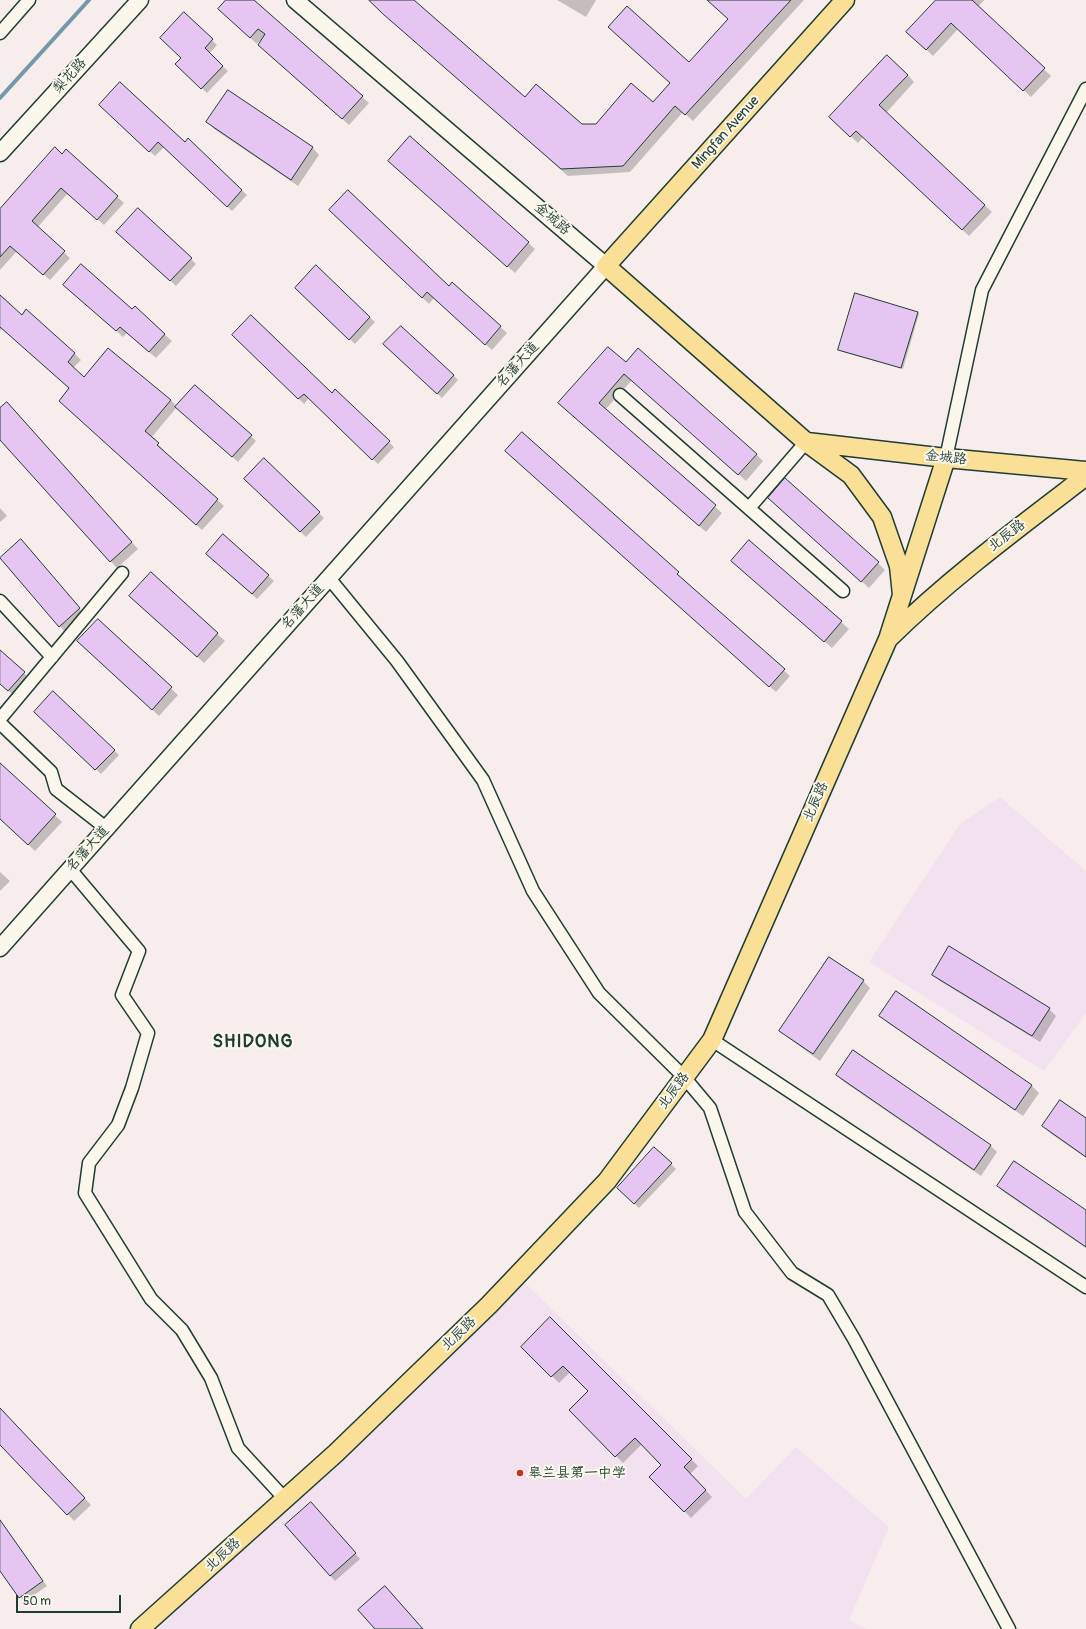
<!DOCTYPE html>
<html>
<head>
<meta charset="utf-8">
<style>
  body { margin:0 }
  #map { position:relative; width:1086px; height:1629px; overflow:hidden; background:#f7eded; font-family:Pangolin,sans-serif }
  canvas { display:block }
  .scale { position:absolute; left:16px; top:1595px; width:105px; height:18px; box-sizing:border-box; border:2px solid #1f3d34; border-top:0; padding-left:5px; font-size:12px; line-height:14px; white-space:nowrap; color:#1f3d34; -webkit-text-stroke:3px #fbf7ec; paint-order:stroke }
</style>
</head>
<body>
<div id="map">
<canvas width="1086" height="1629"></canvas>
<div class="scale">50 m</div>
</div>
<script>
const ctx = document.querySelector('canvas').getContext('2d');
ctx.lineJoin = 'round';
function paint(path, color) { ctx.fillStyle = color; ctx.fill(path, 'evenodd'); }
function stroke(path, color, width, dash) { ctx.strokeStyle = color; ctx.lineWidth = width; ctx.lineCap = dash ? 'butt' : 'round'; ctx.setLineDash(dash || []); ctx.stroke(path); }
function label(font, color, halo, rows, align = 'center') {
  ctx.font = font + ' Pangolin,"LXGW WenKai TC",sans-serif'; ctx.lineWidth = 4; ctx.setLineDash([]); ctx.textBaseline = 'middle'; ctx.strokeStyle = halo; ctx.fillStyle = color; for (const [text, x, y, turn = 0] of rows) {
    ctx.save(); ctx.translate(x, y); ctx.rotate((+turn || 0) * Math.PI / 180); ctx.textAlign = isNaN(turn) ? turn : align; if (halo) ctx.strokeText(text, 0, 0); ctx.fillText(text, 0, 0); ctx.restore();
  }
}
paint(new Path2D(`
  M1000,797L1086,871V1013L1044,1071L869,962L960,824Z
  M522,1280L746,1499L796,1447L889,1527L849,1620L866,1629H159L181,1606Z`), '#f2e1ee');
paint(new Path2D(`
  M227,0H253L369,103L349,125L266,52L263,37L257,44L226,16Z
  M369,0H411L525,98L582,125H597L653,103L729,20L708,0H804L693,121L683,112L630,172L568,176Z
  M557,0H596L586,17Z
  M937,0H984L978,7L1051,76L1031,97L958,29L933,56L914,38Z
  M185,14L217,45L209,54L228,71L207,93L176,64L182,58Z
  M908,75L914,82L886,113L992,212L969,236L863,137L858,143L837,124Z
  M228,91L313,148L319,155L298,186L214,129L208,122Z
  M100,105L185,144L188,140L247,195L232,211L164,147L155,156Z
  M410,137L535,249L515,273L396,168Z
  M66,151L124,203L104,225L68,193L37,228L70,258L50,280L17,251L0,270V211Z
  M331,210L449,287L453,283L507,333L492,350L434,298L429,304Z
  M123,236L191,259L196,264L176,286Z
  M316,267L375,322L355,344L296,288Z
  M71,291L132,311L135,308L172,341L156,358L127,333L123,337Z
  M0,297L22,316L27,311L75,354L81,360L73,368L85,378L171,400L177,407L251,436L256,441L238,462L177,407L151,438L164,450L163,451L224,506L202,530L145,479L70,389L2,328L0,331Z
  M917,312L919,314L903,369L840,351Z
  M233,335L332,394L335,391L394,447L378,464L309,398L304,404Z
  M390,349L453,375L458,380L442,398Z
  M626,364L756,454L763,461L746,481L632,380L605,410L722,513L706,532L566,410Z
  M0,410L13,411L138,549L117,568L0,439Z
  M522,433L790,676L776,692L513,457Z
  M264,460L324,518L306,537L246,479Z
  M776,505L878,563L885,570L869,588Z
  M0,508L7,516L0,522Z
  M223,535L274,581L257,599L212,559Z
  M749,542L849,629L832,648L739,568Z
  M26,546L84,614L64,631L60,626Z
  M151,574L225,641L204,663L138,603Z
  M98,621L178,695L159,716L86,648Z
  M0,651L29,678L13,695L0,683Z
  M53,693L119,755L101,774L35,712Z
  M0,764L62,822L35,851L0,818Z
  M0,872L10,881L0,891Z
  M933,974L1049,1009L1056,1016L1040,1042L940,981Z
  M863,981L870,988L820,1061L787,1037L780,1031Z
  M897,993L1032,1086L1039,1093L1023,1116L888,1023L881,1016Z
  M854,1051L991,1146L997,1152L981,1176L844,1082L837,1075Z
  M1086,1119V1158L1050,1133L1043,1126Z
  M671,1164L676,1169L639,1208L618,1188Z
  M998,1186L1086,1211V1248L1005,1193Z
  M550,1319L698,1466L690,1474L712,1497L691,1518L651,1477L663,1465L642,1444L623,1463L570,1410L589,1391L570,1372L559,1383L523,1347Z
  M7,1416L91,1505L74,1521L0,1443Z
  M316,1509L360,1559L335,1581L286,1525Z
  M0,1521L47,1586L24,1602L0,1569Z`), '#0003');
stroke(new Path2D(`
  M0,98L89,0`), '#7597aa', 4);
const building = new Path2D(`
  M226,0H254L363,96L342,119L258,45L265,34L258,29L250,38L218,9Z
  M369,0H414L525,97L536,84L582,124H596L631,83L653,102L670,83L608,27L627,6L689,62L728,19L707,0H791L685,115L675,106L623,166L561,169L383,14Z
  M936,0H972L1045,68L1023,91L951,23L926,50L906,32Z
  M184,12L213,39L205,48L223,66L201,89L175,64L181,58L160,38Z
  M887,55L908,75L879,105L985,205L962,230L856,131L850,137L829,117Z
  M120,82L185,142L188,138L242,190L227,207L158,142L149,152L99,105Z
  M228,90L313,147L291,180L206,122Z
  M410,136L529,242L507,267L388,161Z
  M55,147L62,154L66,149L118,196L97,220L61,188L32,221L65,251L43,275L10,246L0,257V209Z
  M348,190L449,286L452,282L501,326L485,345L427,292L422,298L329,210Z
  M138,208L192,258L170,281L116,232Z
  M81,264L132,309L135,306L165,334L149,352L120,327L116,331L63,285Z
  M316,265L370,317L349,340L295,288Z
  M855,293L918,312L901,368L838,350Z
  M0,295L22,315L26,309L75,353L68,362L84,377L108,348L171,400L145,431L159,443L157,445L218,499L196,525L59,401L69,388L0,327Z
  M251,315L332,393L335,389L390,441L372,460L304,394L298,399L232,335Z
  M401,326L454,375L437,394L383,344Z
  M608,347L626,362L638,348L757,454L738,475L624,374L599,403L716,505L699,526L558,403Z
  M195,385L252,435L232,457L175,407Z
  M7,402L132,542L110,562L0,440V408Z
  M522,432L679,572L677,574L785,669L769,687L505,451Z
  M264,458L320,512L300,532L244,479Z
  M785,478L879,562L861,582L768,498Z
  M223,534L269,575L252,594L206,554Z
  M21,539L80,608L59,627L0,558Z
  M749,540L842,621L824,642L731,561Z
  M151,572L218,633L197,657L129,596Z
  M98,619L172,687L152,710L77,641Z
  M0,650L25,672L8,691L0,684Z
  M53,691L115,750L95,770L34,712Z
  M0,763L56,814L28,845L0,819Z
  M949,946L1050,1008L1032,1036L932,975Z
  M829,957L864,980L813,1054L779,1031Z
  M896,991L1032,1085L1015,1110L879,1016Z
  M853,1050L991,1145L974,1170L836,1075Z
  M1060,1100L1086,1118V1157L1042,1126Z
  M654,1147L672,1163L634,1204L617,1188Z
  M1014,1161L1086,1210V1247L997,1186Z
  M550,1317L692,1459L684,1467L706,1490L684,1512L649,1477L661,1465L635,1438L615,1457L569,1410L588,1391L563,1366L551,1377L521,1347Z
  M0,1408L85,1498L67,1515L0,1445Z
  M311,1502L356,1553L330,1576L285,1525Z
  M0,1520L43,1581L19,1598L0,1571Z
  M385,1586L423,1629H375L358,1610Z`);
paint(building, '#e6c5f2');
stroke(building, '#1f3d34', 1);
const minor = new Path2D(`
  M0,33L29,0
  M620,395L843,591
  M946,458L982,290L1086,89
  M749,508L806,442
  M329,578L397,661L483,780L533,891L599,993L684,1077L710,1108L745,1212L792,1273L828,1295L854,1339L1009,1629
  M0,601L52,657
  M0,719L122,573
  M0,723L51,772L56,789L106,828
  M70,869L139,951L122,995L148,1033L132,1088L118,1125L89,1163L85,1193L151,1299L182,1330L211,1378L238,1448L285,1499
  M712,1040L1086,1287`);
const secondary = new Path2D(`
  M0,153L140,0
  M0,948L606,266L295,0`);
const primary = new Path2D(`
  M845,0L606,266L806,442L851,475L882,517L899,566L902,595
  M807,442L946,458L1086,471
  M889,636L946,458
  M140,1629L336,1453L489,1305L607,1181L712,1040L888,639C949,579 1018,528 1086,476`);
stroke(minor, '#1f3d34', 15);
stroke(secondary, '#1f3d34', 19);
stroke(primary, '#1f3d34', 21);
stroke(minor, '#fbf7ec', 12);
stroke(secondary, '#fbf7ec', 16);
stroke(primary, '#fadf96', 18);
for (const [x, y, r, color] of [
  [520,1473,4,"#c8321e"]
]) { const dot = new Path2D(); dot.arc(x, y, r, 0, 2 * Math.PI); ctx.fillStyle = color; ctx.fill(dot); stroke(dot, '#fbf7ec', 1.5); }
label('14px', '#1f3d34', '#fbf7ec', [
  ["梨花路",70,76,-48],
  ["Mingfan Avenue",726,133,-48],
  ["金城路",552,219,40],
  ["名藩大道",518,365,-48],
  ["金城路",946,458,6],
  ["北辰路",1007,536,-37],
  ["名藩大道",303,607,-48],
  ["北辰路",816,802,-66],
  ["名藩大道",88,849,-48],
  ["北辰路",674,1091,-53],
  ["北辰路",459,1334,-44],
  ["北辰路",223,1555,-42]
]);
label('14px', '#1f3d34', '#fbf7ec', [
  ["皋兰县第一中学",528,1473]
], 'left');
ctx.letterSpacing = '1px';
label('bold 18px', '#1f3d34', '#fbf7ec', [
  ["SHIDONG",253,1042]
]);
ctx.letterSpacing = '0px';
</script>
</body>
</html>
